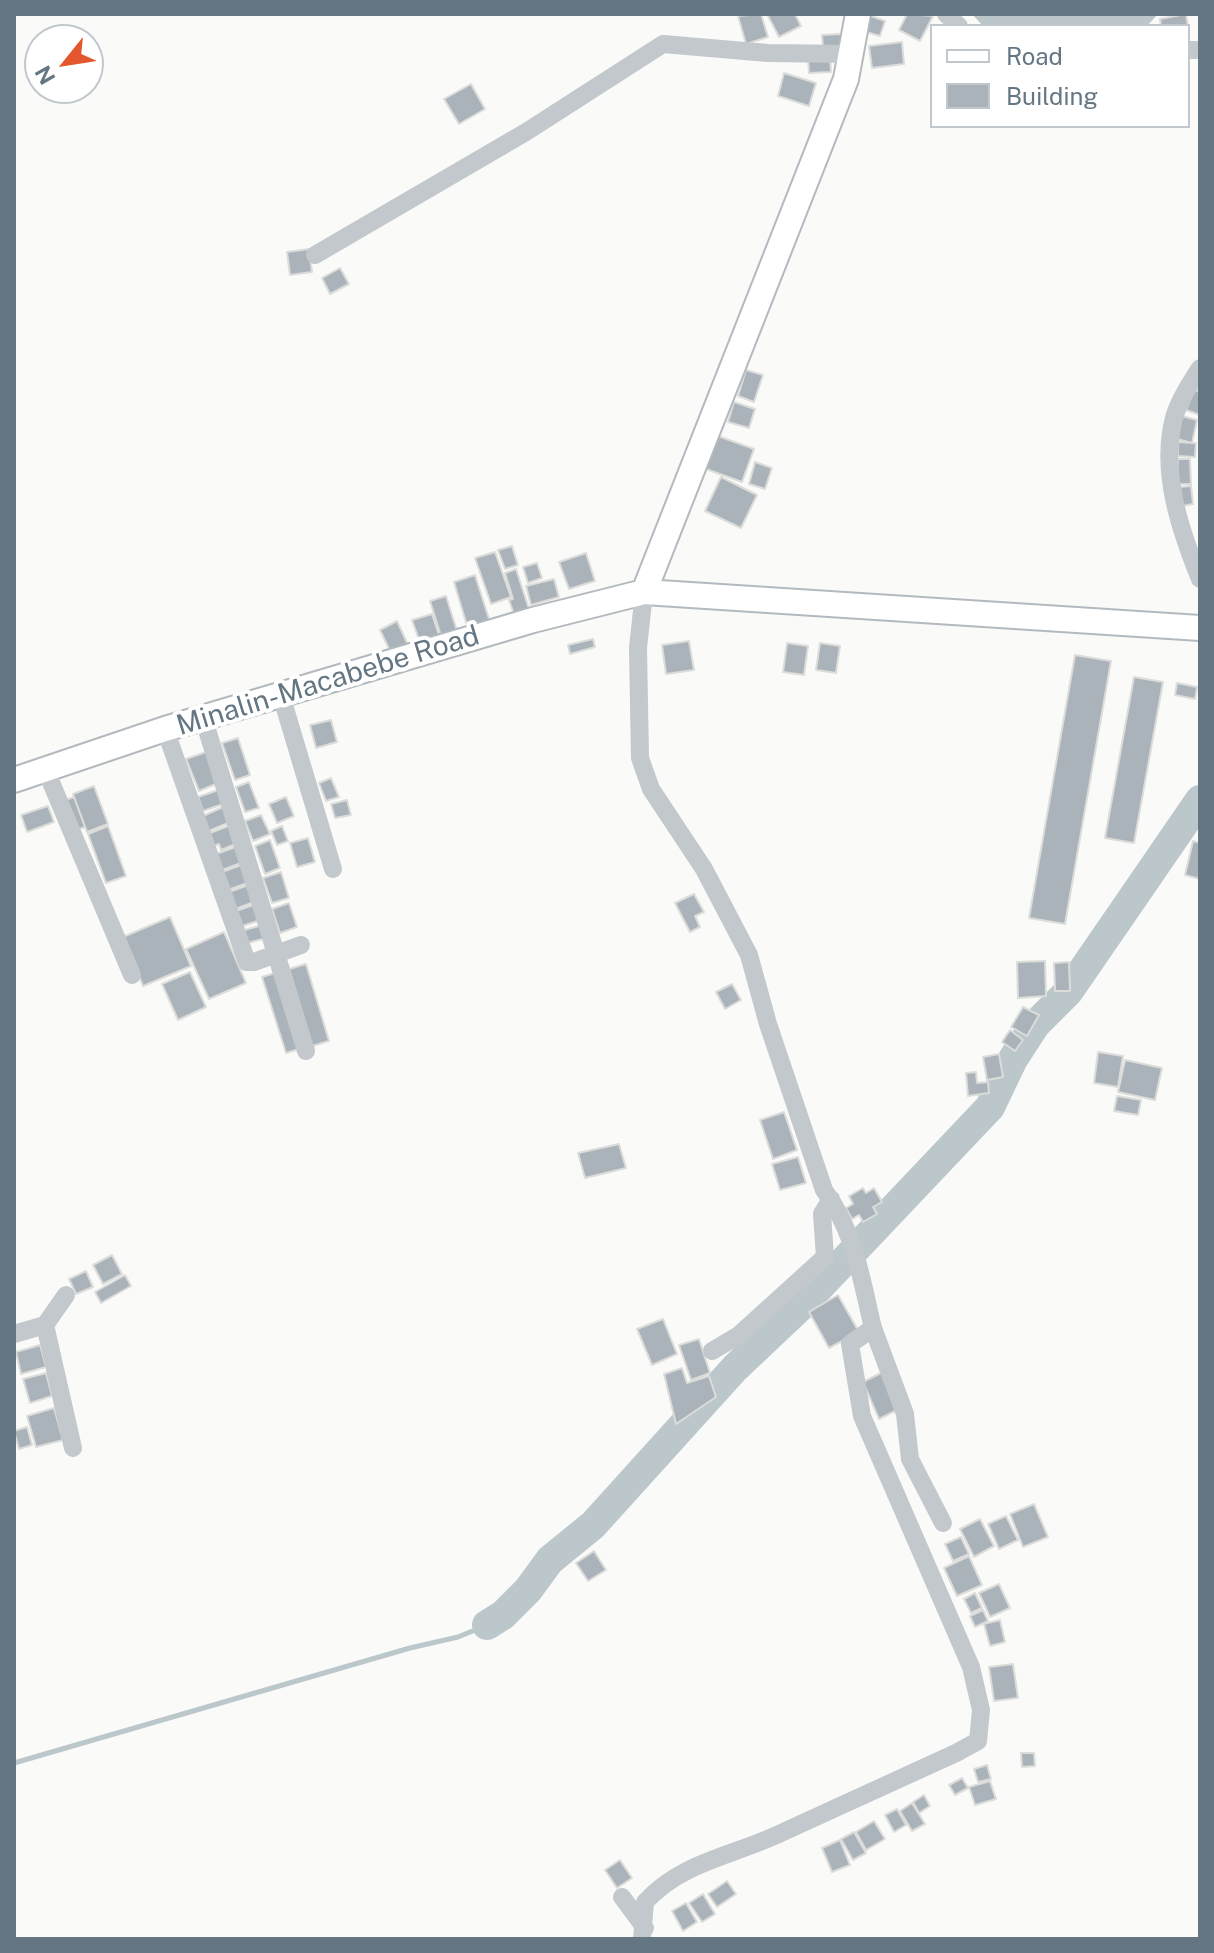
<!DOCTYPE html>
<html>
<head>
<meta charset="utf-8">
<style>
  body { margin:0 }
  #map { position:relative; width:1214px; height:1953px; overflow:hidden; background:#fafaf8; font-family:"Public Sans",sans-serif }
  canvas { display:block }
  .frame { position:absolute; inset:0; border:16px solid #657683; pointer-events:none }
  .legend { position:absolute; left:930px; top:24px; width:260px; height:104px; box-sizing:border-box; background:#fff; border:2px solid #c1c8cd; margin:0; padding:10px 14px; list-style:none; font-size:24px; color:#657683 }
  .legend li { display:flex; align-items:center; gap:16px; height:40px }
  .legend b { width:40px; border:2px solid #c1c8cd }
  .north { position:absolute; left:24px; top:24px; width:80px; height:80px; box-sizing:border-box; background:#fff; border:2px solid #c1c8cd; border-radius:50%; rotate:240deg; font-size:22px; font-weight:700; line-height:32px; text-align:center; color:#657683 }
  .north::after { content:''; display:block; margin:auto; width:28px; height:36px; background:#e4572e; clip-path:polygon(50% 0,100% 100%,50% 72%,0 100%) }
</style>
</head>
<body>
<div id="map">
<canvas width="1214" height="1953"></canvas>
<div class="frame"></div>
<ul class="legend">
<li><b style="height:10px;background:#fff"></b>Road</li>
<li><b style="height:22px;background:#aab3b9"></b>Building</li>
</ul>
<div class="north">N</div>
</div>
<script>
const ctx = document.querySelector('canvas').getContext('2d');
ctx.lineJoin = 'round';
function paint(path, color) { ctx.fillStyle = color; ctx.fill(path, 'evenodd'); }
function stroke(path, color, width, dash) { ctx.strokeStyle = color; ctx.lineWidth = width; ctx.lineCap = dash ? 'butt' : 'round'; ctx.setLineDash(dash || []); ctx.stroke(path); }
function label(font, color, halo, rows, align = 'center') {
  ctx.font = font + ' "Public Sans",sans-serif'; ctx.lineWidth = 8; ctx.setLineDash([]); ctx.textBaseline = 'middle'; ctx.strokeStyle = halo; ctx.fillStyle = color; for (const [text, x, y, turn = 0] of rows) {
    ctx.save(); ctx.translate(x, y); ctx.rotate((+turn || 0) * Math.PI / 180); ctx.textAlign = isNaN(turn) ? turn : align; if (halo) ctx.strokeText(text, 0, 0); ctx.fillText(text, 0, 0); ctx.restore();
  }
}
paint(new Path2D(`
  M972,14H1158L1147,26H983Z`), '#bbc7cb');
stroke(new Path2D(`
  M14,1763L410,1648L458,1637L487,1625`), '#bbc7cb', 5);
stroke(new Path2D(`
  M487,1625L503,1615L528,1590L550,1560L593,1525L735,1368L807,1300L990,1107L1013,1059L1035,1025L1068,992L1200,800`), '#bbc7cb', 30);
const building = new Path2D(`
  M761,14L768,37L746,44L738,16Z
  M767,14H795L801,26L779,37Z
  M907,14L933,16L920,41L899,30Z
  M1186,14L1188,26H1161L1160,19Z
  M868,15L885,21L880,36L863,31Z
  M841,34L842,47L823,48L822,35Z
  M902,42L904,64L872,68L869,46Z
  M808,57H830L831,72L809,73Z
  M784,73L816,83L809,106L778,96Z
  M471,84L485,109L459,124L444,99Z
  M309,249L312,272L290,275L287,252Z
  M340,268L349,284L330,294L322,278Z
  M746,370L763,375L754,402L738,396Z
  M1194,390L1200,392V415L1186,410Z
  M734,402L755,409L749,428L728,422Z
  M1182,416L1197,420L1192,443L1177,439Z
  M718,436L754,449L742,482L706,469Z
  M1178,442L1196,443L1195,457L1178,456Z
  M1178,459H1190L1191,484H1178Z
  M755,462L772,468L765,489L749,484Z
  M721,477L757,495L741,528L705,511Z
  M1191,486L1193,504L1182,506L1180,487Z
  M512,546L518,565L505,569L498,550Z
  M495,552L511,597L491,604L475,558Z
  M586,553L595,581L569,589L559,562Z
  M537,563L542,578L528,583L523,567Z
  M516,569L529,609L514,614L509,600L513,599L505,573Z
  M475,575L490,622L468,629L454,582Z
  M554,579L559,597L531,605L526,586Z
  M446,596L458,634L442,639L430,601Z
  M432,614L442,644L423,651L412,620Z
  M397,621L409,647L392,655L380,630Z
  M593,639L595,647L570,654L568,645Z
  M689,641L694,670L666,674L662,645Z
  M787,643L808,646L804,675L783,672Z
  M820,643L840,646L836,673L816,670Z
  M1075,655L1111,661L1065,924L1029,918Z
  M1134,677L1163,682L1134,843L1105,838Z
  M1177,683L1197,687L1195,699L1175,695Z
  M331,720L337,742L316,748L310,725Z
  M238,738L250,775L235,780L222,743Z
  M206,752L218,783L199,791L186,759Z
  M331,778L339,797L326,801L319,783Z
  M249,782L259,808L245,812L236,787Z
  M94,786L108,824L87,832L73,794Z
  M221,789L226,803L203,811L198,797Z
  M74,797L85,827L73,831L62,801Z
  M286,797L294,816L277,823L269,804Z
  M347,800L351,815L335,818L331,804Z
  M48,806L54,822L27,832L21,815Z
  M223,807L230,822L209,831L203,816Z
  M261,815L270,834L253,841L245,821Z
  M231,825L238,843L221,850L219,844L214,846L210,833Z
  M108,826L126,876L106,883L88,834Z
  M282,826L288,841L277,845L271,831Z
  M308,838L315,862L297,867L290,843Z
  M270,840L280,868L265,874L255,846Z
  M1193,841L1200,843V879L1185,875Z
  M238,846L244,862L222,870L216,854Z
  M244,864L250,882L228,890L222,872Z
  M281,872L289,898L272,903L263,878Z
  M251,884L257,901L235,909L229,892Z
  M694,894L704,912L695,916L700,927L690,932L675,903Z
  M289,903L297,927L280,933L272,909Z
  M256,904L261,920L239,927L233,912Z
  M170,917L191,966L143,986L123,937Z
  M262,925L266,938L244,944L241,931Z
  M224,932L246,983L209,999L186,949Z
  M1045,961L1046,996L1018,998L1017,962Z
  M1069,962L1070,991H1055L1054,963Z
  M306,964L329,1041L312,1046L289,969Z
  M190,972L206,1007L178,1020L162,984Z
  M275,973L299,1049L286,1053L262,977Z
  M732,984L741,1000L725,1009L716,992Z
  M1023,1007L1039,1015L1027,1036L1011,1027Z
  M1010,1030L1023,1040L1015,1051L1002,1042Z
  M1098,1052L1123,1056L1118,1087L1094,1083Z
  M999,1054L1003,1077L987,1080L983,1057Z
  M1125,1060L1162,1068L1155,1100L1118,1092Z
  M976,1072L977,1083L988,1082L989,1093L968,1096L966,1073Z
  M1117,1096L1141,1100L1138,1115L1114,1111Z
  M784,1112L797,1150L773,1159L760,1120Z
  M619,1144L626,1168L585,1178L578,1153Z
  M798,1157L806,1183L780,1190L772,1164Z
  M863,1188L866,1193L874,1188L882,1202L873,1207L877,1214L863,1222L859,1215L852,1219L846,1208L853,1204L849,1196Z
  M112,1255L122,1274L103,1284L93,1265Z
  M86,1271L93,1287L76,1294L69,1279Z
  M125,1275L131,1286L101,1303L95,1292Z
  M838,1295L859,1332L829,1348L809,1312Z
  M663,1319L677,1354L652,1365L637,1329Z
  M699,1339L710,1373L691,1380L679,1345Z
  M40,1345L46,1367L21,1374L16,1352Z
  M682,1368L687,1383L709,1376L716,1397L676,1424L664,1374Z
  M885,1371L901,1408L879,1419L863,1382Z
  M46,1373L52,1396L30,1403L23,1379Z
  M54,1408L63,1440L36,1447L27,1416Z
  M27,1427L32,1445L19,1449L14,1431Z
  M1034,1504L1048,1537L1023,1547L1010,1514Z
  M1006,1516L1018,1540L999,1549L988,1524Z
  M980,1519L994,1546L974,1557L960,1529Z
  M961,1537L969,1554L953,1561L945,1544Z
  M594,1551L606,1570L588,1581L576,1563Z
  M969,1556L982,1585L957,1596L944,1568Z
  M999,1584L1010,1608L990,1617L979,1593Z
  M975,1593L982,1608L971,1613L964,1599Z
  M983,1610L988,1621L975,1627L970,1616Z
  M1000,1620L1005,1642L990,1646L984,1624Z
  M1013,1664L1018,1698L994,1701L989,1667Z
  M1021,1753H1034L1035,1766L1022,1767Z
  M987,1765L991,1779L978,1782L974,1769Z
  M962,1778L968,1788L955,1795L949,1785Z
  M990,1781L996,1799L975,1805L969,1787Z
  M924,1795L930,1806L919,1813L913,1802Z
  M912,1803L925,1824L912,1831L900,1811Z
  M897,1809L906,1825L894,1832L885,1815Z
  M874,1821L885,1839L866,1850L856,1832Z
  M854,1832L866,1853L853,1860L841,1839Z
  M840,1840L850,1865L832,1872L822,1848Z
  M620,1860L632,1878L617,1888L605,1870Z
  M727,1881L736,1894L717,1907L708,1894Z
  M703,1894L715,1914L702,1922L689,1903Z
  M686,1903L697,1922L683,1931L672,1911Z`);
paint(building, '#aab3b9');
stroke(building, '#dcdcda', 2);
const secondary = new Path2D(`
  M644,592L846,79L858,14
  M14,780L165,729L533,620L644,592L1200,628`);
stroke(secondary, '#b3babf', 28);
stroke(new Path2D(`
  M946,14L959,26
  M1188,50H1200
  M315,255L526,132L663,44L768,53L850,54
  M1200,368C1191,382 1178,402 1174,418C1160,471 1180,530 1200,579
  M281,695L333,869
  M204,720L306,1051
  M165,729L247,962H254L301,945
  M45,768L132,975
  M45,1325L73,1448
  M873,1328L905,1414L910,1459L943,1523
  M14,1334L45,1325L66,1295
  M712,1351L739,1335L825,1257L822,1214L831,1199
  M622,1897L645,1928
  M642,1939L645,1902C683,1861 733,1856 781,1833C840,1806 898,1779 956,1753L978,1741L981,1710L971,1667L862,1416L850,1344L873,1328C861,1278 855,1232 824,1190L768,1024L749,955L704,869L651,789L640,758L638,648L644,592`), '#c3c8cc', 18);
stroke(secondary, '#fff', 24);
label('28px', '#657683', '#fff', [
  ["Minalin-Macabebe Road",328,681,-17]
]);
</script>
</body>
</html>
